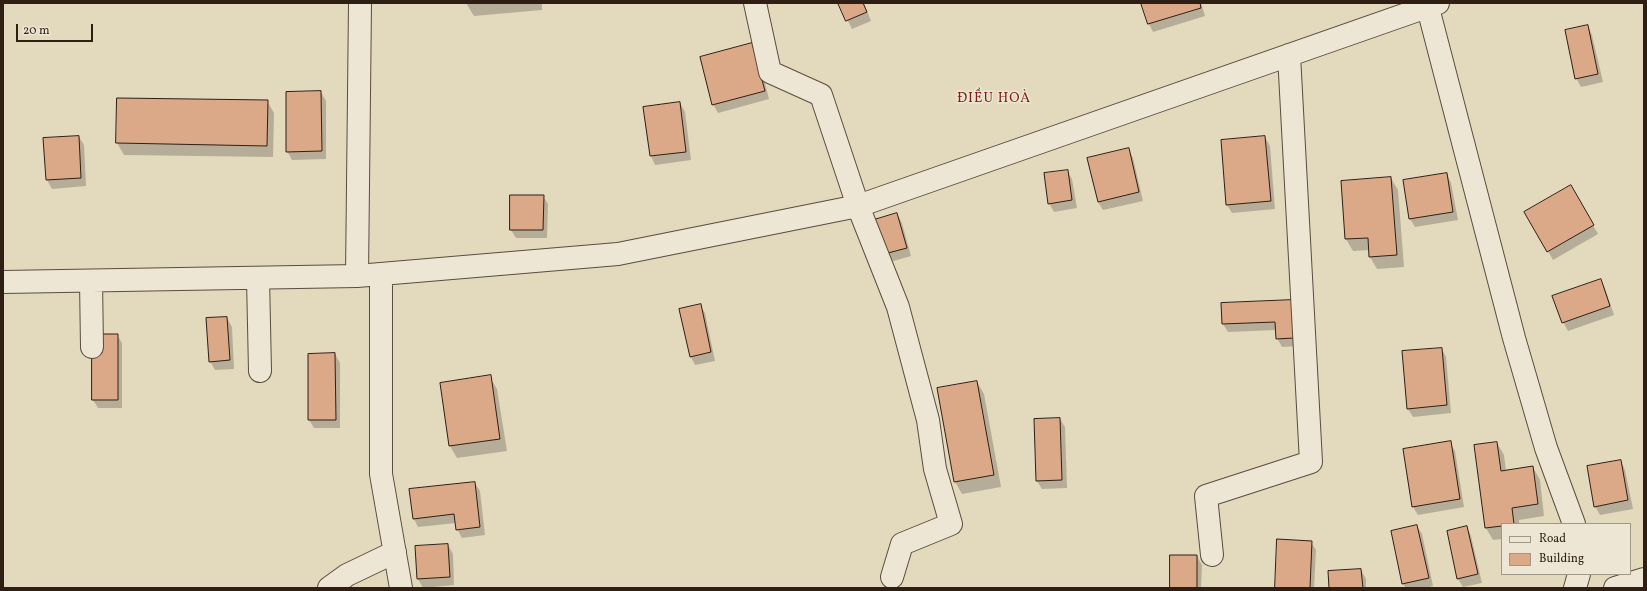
<!DOCTYPE html>
<html>
<head>
<meta charset="utf-8">
<style>
  body { margin:0 }
  #map { position:relative; width:1647px; height:591px; overflow:hidden; background:#e3d9bd; font-family:Vollkorn,serif }
  canvas { display:block }
  .frame { position:absolute; inset:0; border:4px solid #2e1e14; pointer-events:none }
  .legend { position:absolute; left:1501px; top:523px; width:130px; height:52px; box-sizing:border-box; background:#ede6d4; border:1px solid #a19687; margin:0; padding:5px 7px; list-style:none; font-size:12px; color:#2e1e14 }
  .legend li { display:flex; align-items:center; gap:8px; height:20px }
  .legend b { width:20px; border:1px solid #a19687 }
  .scale { position:absolute; left:16px; top:24px; width:77px; height:18px; box-sizing:border-box; border:2px solid #2e1e14; border-top:0; padding-left:5px; font-size:12px; line-height:14px; white-space:nowrap; color:#2e1e14; -webkit-text-stroke:3px #ede6d4; paint-order:stroke }
</style>
</head>
<body>
<div id="map">
<canvas width="1647" height="591"></canvas>
<div class="frame"></div>
<ul class="legend">
<li><b style="height:5px;background:#ede6d4"></b>Road</li>
<li><b style="height:11px;background:#dba988"></b>Building</li>
</ul>
<div class="scale">20 m</div>
</div>
<script>
const ctx = document.querySelector('canvas').getContext('2d');
ctx.lineJoin = 'round';
function paint(path, color) { ctx.fillStyle = color; ctx.fill(path, 'evenodd'); }
function stroke(path, color, width, dash) { ctx.strokeStyle = color; ctx.lineWidth = width; ctx.lineCap = dash ? 'butt' : 'round'; ctx.setLineDash(dash || []); ctx.stroke(path); }
function label(font, color, halo, rows, align = 'center') {
  ctx.font = font + ' Vollkorn,serif'; ctx.lineWidth = 3; ctx.setLineDash([]); ctx.textBaseline = 'middle'; ctx.strokeStyle = halo; ctx.fillStyle = color; for (const [text, x, y, turn = 0] of rows) {
    ctx.save(); ctx.translate(x, y); ctx.rotate((+turn || 0) * Math.PI / 180); ctx.textAlign = isNaN(turn) ? turn : align; if (halo) ctx.strokeText(text, 0, 0); ctx.fillText(text, 0, 0); ctx.restore();
  }
}
paint(new Path2D(`
  M466,3H542V10L474,16Z
  M839,3H864L871,21L852,29Z
  M1142,3H1201L1205,16L1153,32L1149,24Z
  M1588,26L1592,35L1603,82L1581,87L1576,78Z
  M752,44L757,52L769,99L718,113L713,104Z
  M321,92L326,101V159L292,160L287,151Z
  M118,99L267,101L274,113L273,157L124,155L117,143Z
  M680,103L685,112L691,160L655,165L651,156L644,107Z
  M79,137L84,145L86,186L52,189L47,180L44,139Z
  M1265,137L1270,146L1275,209L1232,213L1227,205Z
  M1128,149L1133,158L1143,201L1103,210L1098,202Z
  M1067,171L1072,179L1077,208L1054,212L1049,203Z
  M1447,174L1451,183L1458,220L1415,227L1410,219L1404,181Z
  M1391,178L1398,190L1404,267L1377,269L1370,257V250L1353,251L1346,239L1342,182Z
  M1571,186L1598,234L1553,260L1526,212Z
  M543,196L548,204L547,238H516L511,230Z
  M897,214L902,223L911,256L890,262L885,254Z
  M1600,280L1605,288L1614,315L1568,331L1563,322Z
  M1292,301L1298,346L1282,347L1277,338V330L1228,332L1223,324Z
  M700,305L705,313L715,361L695,365L691,357Z
  M227,318L232,327L234,369L215,370L210,361Z
  M117,335L122,343V408H98L93,400Z
  M1442,349L1446,357L1451,413L1413,417L1408,409Z
  M335,354L340,363V428H314L309,420Z
  M490,377L497,389L507,451L457,458L450,446Z
  M977,382L984,394L1001,487L962,494L955,482Z
  M1060,419L1065,427L1067,488L1042,489L1037,481Z
  M1450,443L1455,451L1464,507L1418,515L1413,507Z
  M1497,443L1504,455L1506,471L1533,467L1540,480L1544,516L1519,520V524H1502V539L1493,540L1486,528Z
  M1621,461L1625,470L1633,509L1600,515L1595,506Z
  M475,483L480,491L485,535L462,538L457,529L456,523L418,527L414,519Z
  M1417,526L1422,534L1433,586L1426,588H1406L1403,584Z
  M1467,527L1471,536L1482,583L1463,587L1458,579L1448,531Z
  M1311,542L1316,550L1314,588H1276Z
  M448,545L453,554L454,585L423,588L418,579L417,547Z
  M1197,556L1202,565L1201,588H1171Z
  M1361,570L1366,579V588H1330Z`), '#0003');
const building = new Path2D(`
  M838,3H863L867,12L846,21Z
  M1141,3H1200L1201,8L1148,24Z
  M1588,25L1598,74L1575,79L1565,30Z
  M752,43L765,91L712,105L700,57Z
  M321,91L322,151L286,152V92Z
  M117,98L268,100L267,146L116,143Z
  M680,102L686,152L650,156L643,107Z
  M79,136L81,178L46,180L43,138Z
  M1265,136L1271,201L1226,205L1221,140Z
  M1129,148L1139,192L1098,202L1087,158Z
  M1068,170L1072,200L1048,204L1044,173Z
  M1447,173L1453,212L1409,219L1403,180Z
  M1391,177L1397,255L1369,257L1368,238L1345,239L1341,181Z
  M1571,185L1594,225L1547,252L1524,212Z
  M510,195H544L543,230H510Z
  M897,213L907,248L884,254L874,220Z
  M1601,279L1610,306L1562,323L1552,296Z
  M1293,300L1294,338L1276,339L1275,322L1222,324L1221,303Z
  M701,304L711,352L690,357L679,309Z
  M227,317L230,360L209,362L206,318Z
  M92,334H118V400H92Z
  M1442,348L1447,405L1407,409L1402,351Z
  M335,353L336,420H308V354Z
  M491,375L500,439L449,446L440,383Z
  M977,381L994,475L954,482L937,388Z
  M1060,418L1062,480L1036,481L1034,419Z
  M1451,441L1460,499L1412,507L1403,449Z
  M1497,442L1501,471L1533,466L1538,504L1512,508L1514,524H1502V526L1485,528L1474,445Z
  M1621,460L1628,500L1594,507L1587,466Z
  M475,482L480,527L456,530L454,514L413,519L409,489Z
  M1417,525L1429,578L1402,584L1391,531Z
  M1467,526L1478,574L1457,579L1447,531Z
  M1277,539L1312,541L1310,588H1275Z
  M448,544L450,577L417,579L415,546Z
  M1170,555H1197V588H1170Z
  M1361,569L1363,588H1329L1328,571Z`);
paint(building, '#dba988');
stroke(building, '#2e1e14', 1);
const minor = new Path2D(`
  M755,3L770,72L821,95L858,206L898,307L928,420L935,469L951,524L902,544L892,577
  M1428,3V8L1514,338L1546,448L1574,524
  M381,274V474L401,588
  M357,276L360,3
  M258,278L260,371
  M91,281L92,347
  M3,282L357,276L618,254L858,206L1438,3
  M1212,555L1206,496L1311,462L1289,55
  M329,588L347,575L395,552
  M1575,588L1579,574
  M1615,588L1644,579`);
stroke(minor, '#5b4d3e', 24);
stroke(minor, '#ede6d4', 22);
ctx.letterSpacing = '1px';
label('14px', '#7a1f14', '#ede6d4', [
  ["ĐIỀU HOÀ",994,99]
]);
ctx.letterSpacing = '0px';
</script>
</body>
</html>
